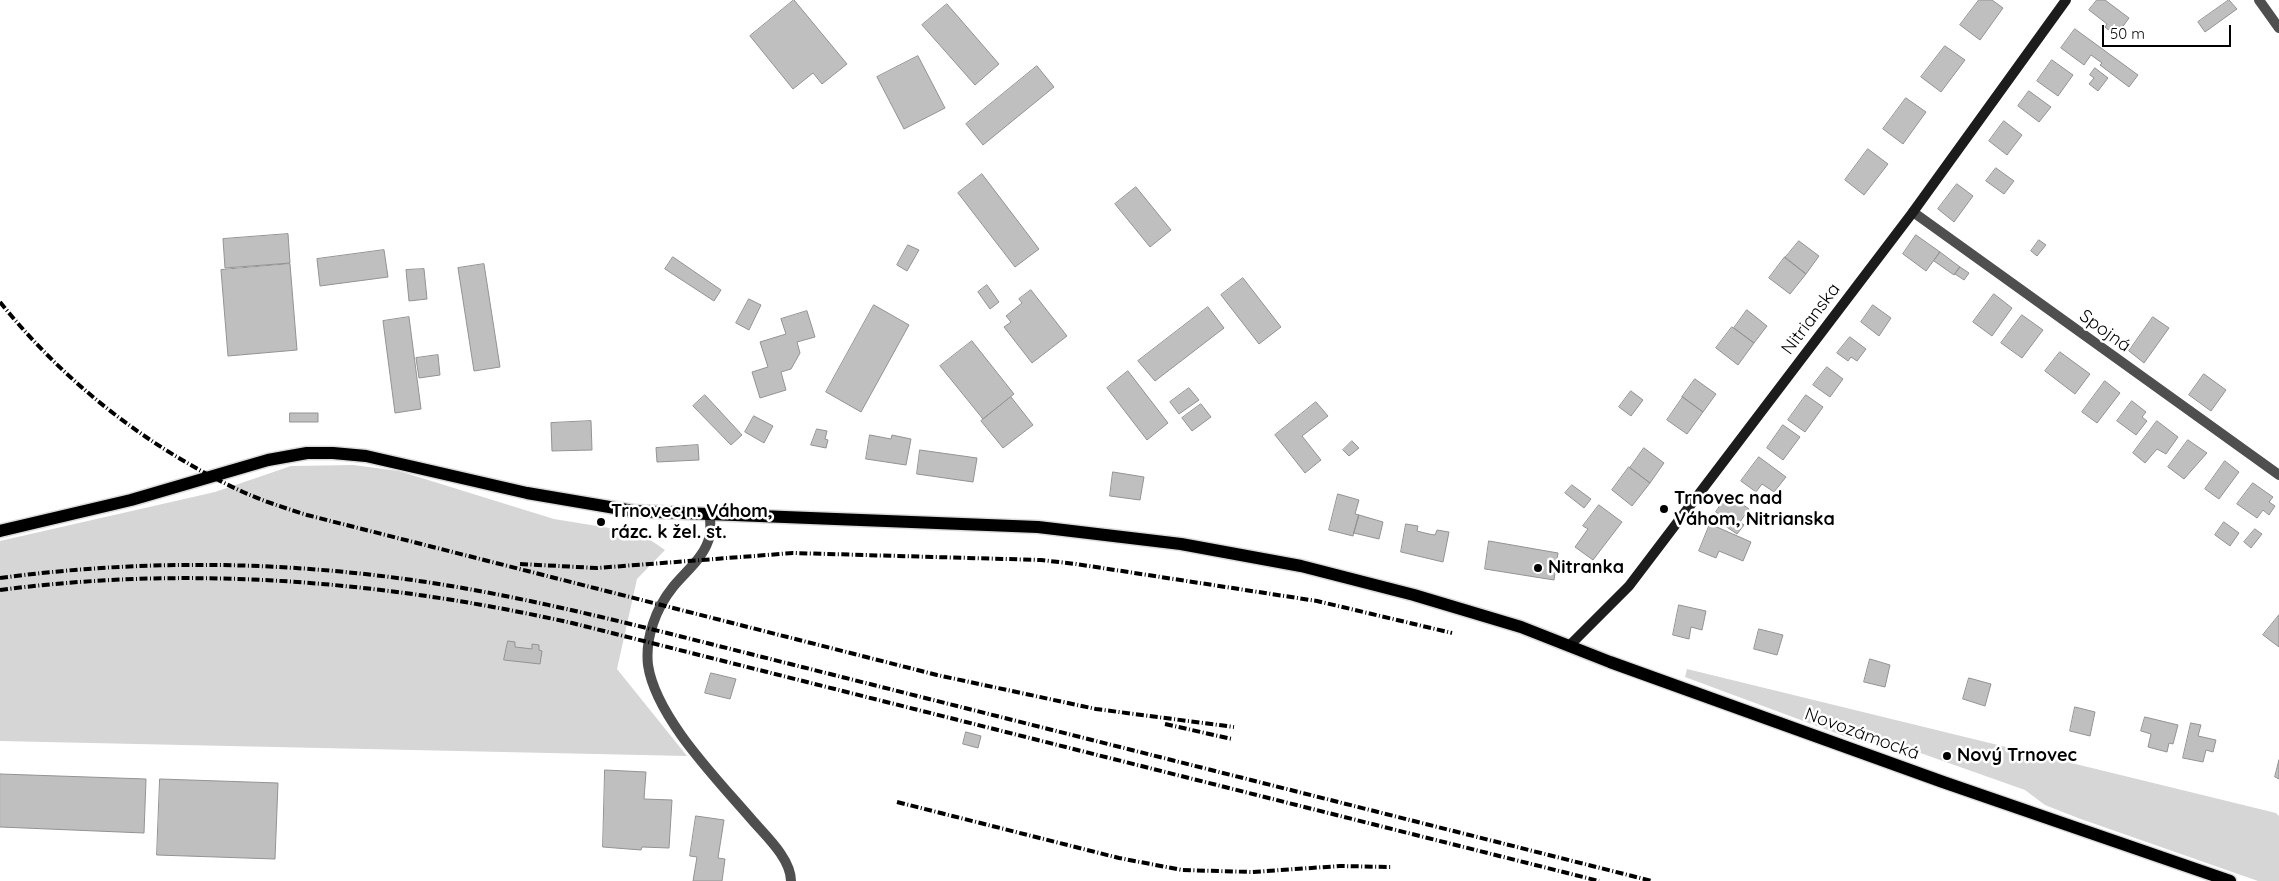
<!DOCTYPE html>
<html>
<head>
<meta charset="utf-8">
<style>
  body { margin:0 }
  #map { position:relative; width:2279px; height:881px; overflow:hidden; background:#fff; font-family:Quicksand,sans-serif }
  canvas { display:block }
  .scale { position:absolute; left:2102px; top:25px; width:129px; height:22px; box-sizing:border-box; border:2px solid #000; border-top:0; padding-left:6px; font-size:15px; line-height:18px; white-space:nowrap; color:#000; -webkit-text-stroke:4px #fff; paint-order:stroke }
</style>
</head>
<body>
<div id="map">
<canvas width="2279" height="881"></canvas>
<div class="scale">50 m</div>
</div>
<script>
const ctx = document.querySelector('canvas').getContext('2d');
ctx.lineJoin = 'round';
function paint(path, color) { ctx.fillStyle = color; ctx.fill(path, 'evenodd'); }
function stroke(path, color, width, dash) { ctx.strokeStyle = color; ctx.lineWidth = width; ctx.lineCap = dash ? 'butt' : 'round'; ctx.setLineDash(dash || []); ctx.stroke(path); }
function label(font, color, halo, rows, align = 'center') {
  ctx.font = font + ' Quicksand,sans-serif'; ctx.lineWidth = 5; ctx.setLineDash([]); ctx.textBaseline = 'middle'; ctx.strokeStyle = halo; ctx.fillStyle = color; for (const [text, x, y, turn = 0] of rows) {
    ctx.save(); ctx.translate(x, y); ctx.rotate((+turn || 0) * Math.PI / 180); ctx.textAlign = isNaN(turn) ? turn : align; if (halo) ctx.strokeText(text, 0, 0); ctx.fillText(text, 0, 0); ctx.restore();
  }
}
paint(new Path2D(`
  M353,465L399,471L554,519L640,533L665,550L637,579L617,669L687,756L0,741V541L215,492L291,466Z
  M1687,669L2276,813L2279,816V881H2258L2078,818L2045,805L2025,790L1895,744L1860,742L1685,677Z`), '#d6d6d6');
const building = new Path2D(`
  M794,0L847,64L822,84L813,73L793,89L750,36Z
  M1979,0H1992L2003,8L1980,40L1960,25Z
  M2097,0H2105L2129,18L2118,33L2114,30L2112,33L2105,27L2107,24L2089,10Z
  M2229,0L2237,9L2205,32L2198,22Z
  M947,4L999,64L975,85L922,25Z
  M2075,29L2138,75L2129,87L2100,65L2102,63L2091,55L2084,65L2061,48Z
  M1945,46L1965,60L1941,92L1921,77Z
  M918,56L945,108L904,129L877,77Z
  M2052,60L2073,75L2058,96L2037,81Z
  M1037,66L1054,87L983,145L966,124Z
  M2095,68L2108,78L2098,91L2089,84L2094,78L2090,75Z
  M2029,91L2051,107L2039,122L2018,106Z
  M1906,98L1926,112L1903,144L1883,129Z
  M2004,121L2022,135L2007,155L1989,141Z
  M1868,149L1888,164L1864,195L1845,180Z
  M1996,168L2014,181L2004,194L1986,181Z
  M982,174L1039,249L1015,267L958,193Z
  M1957,184L1973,196L1954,222L1938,209Z
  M1136,187L1171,230L1150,247L1115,204Z
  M288,234L290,263L225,268L223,239Z
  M1916,235L1940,252L1926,271L1903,254Z
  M2039,240L2046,245L2037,256L2031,251Z
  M1799,241L1819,256L1806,274L1785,258Z
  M908,245L919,250L907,271L897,265Z
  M384,250L388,277L320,286L317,259Z
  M1940,252L1960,267L1954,275L1934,261Z
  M673,257L721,290L714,301L665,269Z
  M1785,257L1806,274L1790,294L1769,278Z
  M290,264L297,350L228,356L221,270Z
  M484,264L500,367L474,371L458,268Z
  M1960,267L1969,273L1964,280L1955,274Z
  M424,269L427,299L409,301L406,270Z
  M1243,278L1281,327L1259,344L1221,295Z
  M987,285L999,302L990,309L978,292Z
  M1031,290L1067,336L1032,363L1004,327L1011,322L1006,316L1022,303L1019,299Z
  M1994,294L2012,308L1992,336L1973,322Z
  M749,299L761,305L749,330L736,323Z
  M874,305L909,325L861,412L826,392Z
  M1873,305L1891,318L1879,336L1861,322Z
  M1208,307L1224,328L1155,381L1138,361Z
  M1747,310L1767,326L1754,343L1734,328Z
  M807,311L815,337L797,342L800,353L791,369L781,372L786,390L760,398L752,372L768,367L760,342L786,334L781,319Z
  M2022,315L2043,330L2022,358L2001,343Z
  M409,317L421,409L395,413L383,321Z
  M2153,317L2169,328L2144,363L2129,351Z
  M1732,327L1754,343L1738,365L1716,348Z
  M1850,337L1866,349L1857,361L1851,357L1848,361L1837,353Z
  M972,341L1014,394L983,419L940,366Z
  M2060,352L2090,374L2075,394L2045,371Z
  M438,355L440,375L419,378L416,358Z
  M1827,367L1843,379L1830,397L1813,385Z
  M1128,371L1168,423L1147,440L1107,388Z
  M2204,374L2226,390L2211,411L2189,395Z
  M1695,379L1716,394L1703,412L1682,397Z
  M2105,381L2120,393L2097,423L2082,412Z
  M1189,388L1199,400L1179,414L1170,402Z
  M1631,391L1643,400L1631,416L1619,407Z
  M705,395L742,435L731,445L693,406Z
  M1806,395L1823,407L1805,432L1788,420Z
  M1011,397L1033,425L1003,448L981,421Z
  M1683,397L1703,412L1687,434L1667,420Z
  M2132,401L2146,412L2142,417L2147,421L2136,435L2117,421Z
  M1316,402L1328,416L1302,436L1321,460L1305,473L1275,435Z
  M1201,404L1211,417L1192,431L1182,418Z
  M290,413H318V422H290Z
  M754,416L773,426L764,443L745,432Z
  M591,421L592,450L552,451L551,423Z
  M2157,421L2178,437L2166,454L2157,449L2145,463L2133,453Z
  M1783,425L1800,437L1783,460L1767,448Z
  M817,429L827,431L825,439L828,440L826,448L811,445Z
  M870,435L891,439L892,435L911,439L906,465L866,459Z
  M2188,440L2207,453L2184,479L2168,467Z
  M1352,441L1359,448L1349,456L1343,450Z
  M698,445L699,460L657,462L656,448Z
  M1644,448L1664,463L1650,483L1630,468Z
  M920,450L977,458L973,482L917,474Z
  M1759,457L1786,477L1774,492L1762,484L1756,492L1741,481Z
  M2225,461L2239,472L2219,499L2205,489Z
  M1629,467L1650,483L1632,506L1612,490Z
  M1113,472L1144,477L1140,500L1110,496Z
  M2253,483L2273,497L2269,502L2275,506L2269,515L2263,510L2257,518L2237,504Z
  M1572,485L1591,499L1584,508L1565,493Z
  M1338,494L1359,500L1355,514L1359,515L1353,536L1329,530Z
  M1728,494L1749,509L1740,522L1744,525L1737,534L1721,523L1724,518L1716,512Z
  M1599,505L1622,522L1593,560L1575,547L1588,529L1583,526Z
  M1359,515L1383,522L1379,539L1354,533Z
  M2224,522L2239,533L2230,546L2215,535Z
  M1406,524L1418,526L1417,531L1429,534L1435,535L1437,530L1449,532L1443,562L1401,552Z
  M1710,524L1751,542L1743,561L1719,551L1716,558L1699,551Z
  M2255,529L2262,534L2251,548L2244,542Z
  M1489,541L1558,553L1554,580L1485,569Z
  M1679,605L1706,611L1702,630L1691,627L1689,639L1673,635Z
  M2279,615V647L2263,635Z
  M1759,629L1783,635L1777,655L1754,649Z
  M508,641L515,642V647L524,648L532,649V644L539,645V650L542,651L540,664L504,660Z
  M1870,659L1890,665L1885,687L1864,682Z
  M711,673L736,679L730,699L705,693Z
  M1969,678L1991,684L1985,706L1963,699Z
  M2075,707L2095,712L2090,736L2070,731Z
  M2145,717L2178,725L2173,744L2169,743L2167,752L2148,747L2151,734L2141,731Z
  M2191,723L2201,725L2198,736L2216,740L2213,752L2206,750L2203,762L2183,758Z
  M966,732L981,736L978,748L963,744Z
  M2279,760V779L2275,777Z
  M605,770L646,772L644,799L672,800L669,848L642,847L641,850L603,847Z
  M0,774L146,779L144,833L0,827Z
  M160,779L278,783L275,859L157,855Z
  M696,816L724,820L718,858L725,859L722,881H693L697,857L690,856Z`);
paint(building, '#bfbfbf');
stroke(building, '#939393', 1);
const primary = new Path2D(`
  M0,531L131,500L268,460L307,453H333L366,456L527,493L633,511L1038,527L1181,544L1301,566L1414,595L1521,627L1610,662L1943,782L2230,881`);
stroke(primary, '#dbdbdb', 15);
stroke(new Path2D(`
  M2259,0L2279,28
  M1913,212L2279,475
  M710,516C710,522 711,529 710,535C705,557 687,570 673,587C656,608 645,638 648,665C656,718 718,780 753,821C766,836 791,859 791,881`), '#4f4f4f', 10);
stroke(new Path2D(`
  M1569,646L1629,586L1913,212L2066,0`), '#1c1c1c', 10);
stroke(primary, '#000', 12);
stroke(new Path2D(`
  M0,302C65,383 148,448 243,492C263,501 285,508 307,515L937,675L1096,709L1234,727
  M520,564L597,568L793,553L1041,560L1076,564L1317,601L1452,633
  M0,578C150,558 302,561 451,586C528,599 603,617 679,636L1652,881
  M0,590C192,565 384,581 572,623L1599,881
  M1165,724L1232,739
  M897,802L1119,858L1182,870L1252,872L1340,866L1392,867`), '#000', 4, [8, 2.5, 1, 2.5]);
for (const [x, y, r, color] of [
  [1664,509,5,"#000"],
  [601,522,5,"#000"],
  [1538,568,5,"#000"],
  [1947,756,5,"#000"]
]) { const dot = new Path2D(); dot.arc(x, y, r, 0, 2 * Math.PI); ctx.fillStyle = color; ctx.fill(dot); stroke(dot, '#fff', 2); }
label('18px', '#000', '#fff', [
  ["Nitrianska",1811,319,-53],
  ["Spojná",2105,331,36],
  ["Novozámocká",1862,734,20]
]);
label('bold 18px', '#000', '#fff', [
  ["Trnovec nad",1674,499],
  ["Váhom, Nitrianska",1674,520],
  ["Trnovec n. Váhom,",611,512],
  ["rázc. k žel. st.",611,533],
  ["Nitranka",1548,568],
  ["Nový Trnovec",1957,756]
], 'left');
</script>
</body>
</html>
